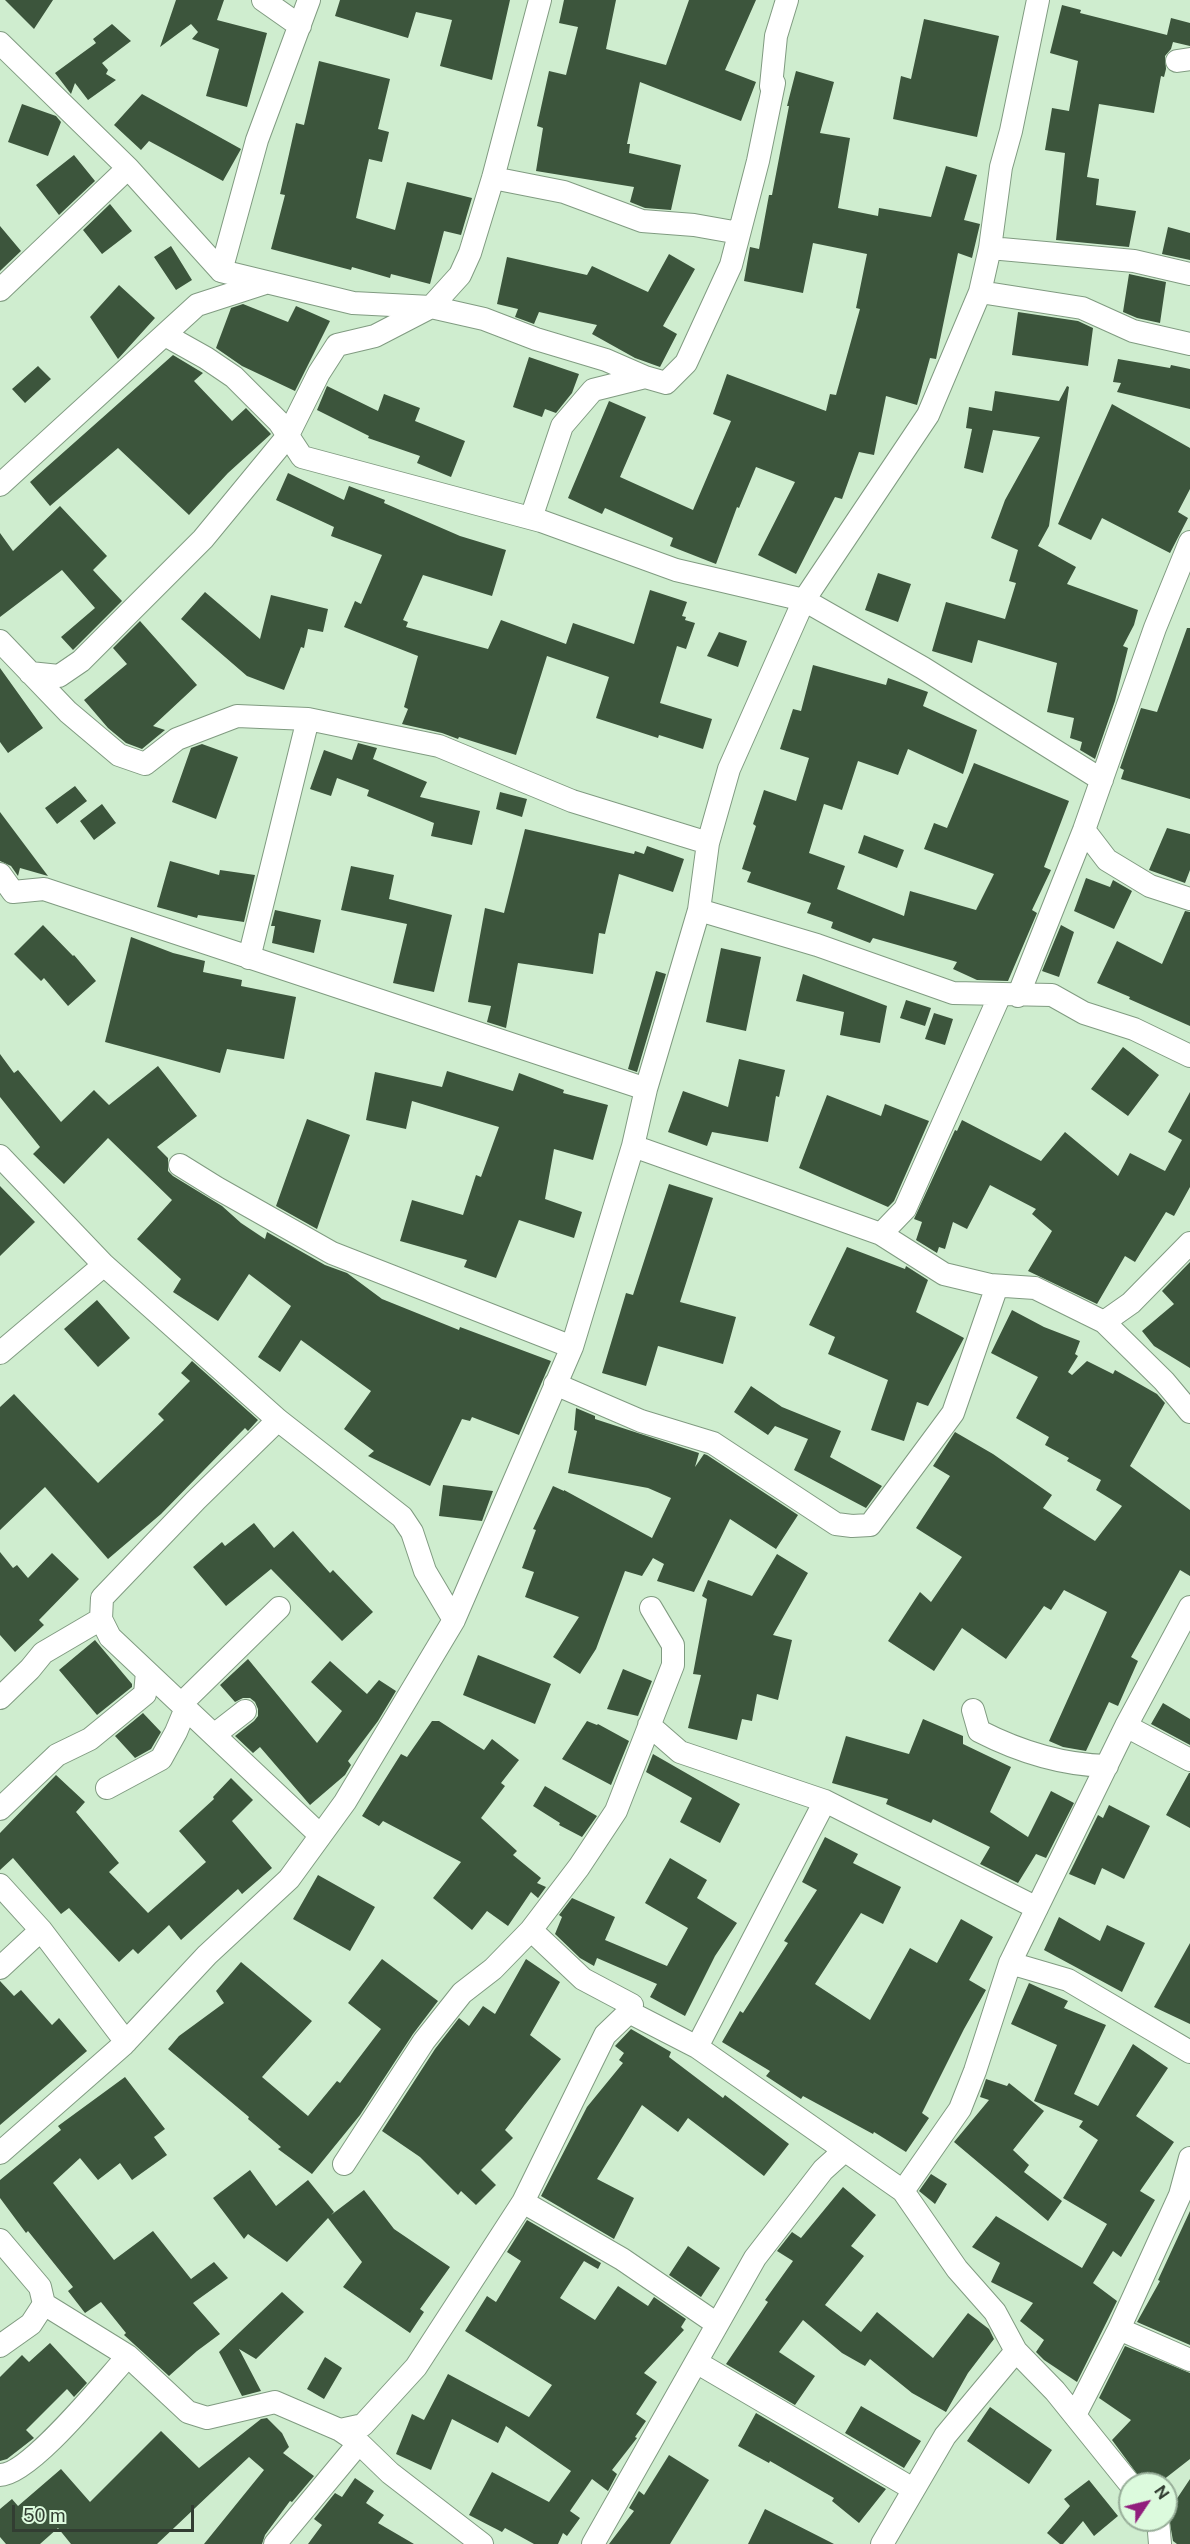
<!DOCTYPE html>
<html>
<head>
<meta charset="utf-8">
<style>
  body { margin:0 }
  #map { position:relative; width:1190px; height:2544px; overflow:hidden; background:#cfedcf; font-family:"Public Sans",sans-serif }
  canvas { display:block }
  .north { position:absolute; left:1118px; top:2472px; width:60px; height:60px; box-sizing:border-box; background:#dcfadd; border:2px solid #98ae99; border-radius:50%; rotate:55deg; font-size:16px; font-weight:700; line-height:24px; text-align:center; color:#323d32 }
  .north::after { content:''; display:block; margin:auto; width:21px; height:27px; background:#911e7d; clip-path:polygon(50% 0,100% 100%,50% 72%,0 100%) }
  .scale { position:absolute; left:12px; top:2505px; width:182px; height:27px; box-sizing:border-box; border:3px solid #323d32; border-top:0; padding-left:8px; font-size:18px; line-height:21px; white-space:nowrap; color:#323d32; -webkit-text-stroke:4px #dcfadd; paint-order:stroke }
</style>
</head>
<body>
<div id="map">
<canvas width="1190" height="2544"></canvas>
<div class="north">N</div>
<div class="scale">50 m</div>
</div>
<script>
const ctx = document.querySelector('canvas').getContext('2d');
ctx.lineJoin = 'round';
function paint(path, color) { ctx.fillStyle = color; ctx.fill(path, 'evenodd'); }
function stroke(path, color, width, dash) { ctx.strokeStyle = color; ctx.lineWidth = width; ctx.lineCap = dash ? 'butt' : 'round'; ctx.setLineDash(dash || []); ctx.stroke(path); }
paint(new Path2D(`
  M5,0H53L34,29Z
  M176,0H224L217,20L267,33L247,107L206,96L219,49L192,39L198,32L191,24L160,47Z
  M340,0H510L492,80L440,66L452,20L416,12L408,38L335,16Z
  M564,0H616L606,49L666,65L689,0H756L725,70L756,82L741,121L640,82L627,144H630L629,153L681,165L671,210L645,208L630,202L634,187L536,171L543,128L537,126L549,71L566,75L578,27L559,23Z
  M1062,5L1081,10L1080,13L1167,35L1171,18L1190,23V46L1173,42L1171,49L1165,56L1166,69L1164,77L1161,76L1154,113L1099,104L1087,177L1099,179L1096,205L1136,211L1129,247L1056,240L1065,153L1045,150L1052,108L1069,111L1078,61L1050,53Z
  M924,19L999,36L977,137L893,119L901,76L911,79Z
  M112,24L131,41L102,63L108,70L106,74L116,80L88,100L75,83L71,94L55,73L96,43L93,39Z
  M319,61L390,79L378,129L389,132L382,162L369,159L356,218L395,230L407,182L472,198L461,235L444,231L430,284L391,274L390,278L352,267L351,270L271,249L285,195L280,194L296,123L304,125Z
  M796,71L834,82L820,133L850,138L838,208L878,216L879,208L931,217L946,166L977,175L964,220L980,224L972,258L958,253L936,359L930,358L917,405L886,396L874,455L859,452L842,499L835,497L796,574L758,555L795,482L756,467L739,508L737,507L716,564L670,546L673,538L605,508L602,514L568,498L609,401L646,417L620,477L693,510L731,421L713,414L727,374L826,411L830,394L836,395L860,309L856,308L867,254L813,243L803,293L744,281L750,247L759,249L769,195H772L789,106H787Z
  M142,94L241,149L223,181L149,141L141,150L114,125Z
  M22,104L56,116L61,122L48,156L8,142Z
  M74,155L95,181L59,215L36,185Z
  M110,204L132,231L102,254L83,230Z
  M0,226L21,251L0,271Z
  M1168,227L1190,233V260L1162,254Z
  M171,246L192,280L176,290L154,257Z
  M669,254L695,269L663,326L677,334L660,367L635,358L592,334L597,325L539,312L534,324L515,317L518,309L497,304L507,257L587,275L592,266L648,292Z
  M1129,274L1166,282L1160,323L1137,318L1123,312Z
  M119,285L155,318L118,359L90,317Z
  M243,304L288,322L296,306L330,321L295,391L242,366L216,348L231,308Z
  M1018,312L1078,321L1093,328L1088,366L1012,355Z
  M173,355L203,373L194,381L232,421L246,408L271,434L228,473L189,515L118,448L50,506L30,482Z
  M529,357L579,374L572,393L556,413L545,409L542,417L513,407Z
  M1118,359L1170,368L1171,365L1190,369V409L1117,392L1121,383L1113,382Z
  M38,366L51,379L25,403L12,389Z
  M327,386L378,411L384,394L420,408L415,421L465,441L451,477L417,463L420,456L368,438L369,436L317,410Z
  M1067,386L1069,387L1049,526L1038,546L1076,567L1067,584L1138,610L1134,625L1123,646L1128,648L1115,701L1095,759L1080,750L1082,742L1070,738L1074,718L1047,712L1057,663L978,640L972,663L932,651L946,602L1005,619L1016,583L1009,581L1018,550L991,538L1005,500L1040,437L993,430L983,473L964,468L972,429L966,428L969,407L992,411L995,391L1059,401Z
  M1112,404L1190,448V489L1178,512L1188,518L1170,553L1102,518L1091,540L1058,524Z
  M288,473L344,500L349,486L385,500L384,503L460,536L506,550L492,596L423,575L403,620L408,622L406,627L488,649L501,620L566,644L573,623L634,644L650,590L687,602L682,616L686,617L685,620L695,623L686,649L677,646L660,703L712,719L703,749L659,735L658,738L596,718L609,677L547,656L516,755L459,737L458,739L442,733L402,724L408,709L404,707L418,656L344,627L355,601L361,604L382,555L331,536L334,527L276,500Z
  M60,506L107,556L93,570L122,601L73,650L61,637L95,608L62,570L0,617V533L13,551Z
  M878,573L911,584L898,622L865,610Z
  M205,592L260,639L271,595L328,609L323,632L308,629L304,648L301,647L284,690L247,676L181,619Z
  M140,621L197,685L153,726L165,730L142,749L126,743L108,728L84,700L127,664L113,648Z
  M1187,628H1190V799L1121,779L1124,770L1120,768L1141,708L1157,712Z
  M719,632L747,641L738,667L707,656Z
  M813,665L886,685L888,678L928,692L923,706L977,730L963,774L908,749L898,775L858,761L842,810L824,804L809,853L845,866L837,889L904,916L910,891L976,910L994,874L924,849L934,823L947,828L974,763L1069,801L1044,867L1051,870L1032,910L1037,913L1008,981L977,980L953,969L957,962L873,938L870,943L831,928L833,922L807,913L811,903L747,882L751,872L742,869L756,826L753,824L764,790L796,801L809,758L780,749L793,709L801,711Z
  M0,668L43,728L8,753L0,742Z
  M358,743L377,748L373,759L427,782L420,797L480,811L472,845L431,836L434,823L367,796L369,790L337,778L331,796L310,789L324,750L352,760Z
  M202,744L238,757L216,819L172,802L191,748Z
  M75,786L87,801L57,824L45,808Z
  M500,792L527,799L522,817L496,809Z
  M102,804L116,823L94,840L80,821Z
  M0,812L48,876L20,868L18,876L11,866L0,861Z
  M1167,828L1190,834V870L1185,883L1149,870Z
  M525,829L634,854L635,851L644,854L647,846L684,859L673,892L619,874L605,934L599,933L593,974L518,963L506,1028L487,1022L491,1006L468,1002L485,908L504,913Z
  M864,835L904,850L897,868L858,853Z
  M170,861L219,875L220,870L255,875L244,922L198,915L197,918L157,907Z
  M351,866L394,875L389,899L452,915L434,992L393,983L407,924L341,910Z
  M1086,878L1110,887L1113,880L1132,891L1114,929L1074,911Z
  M275,910L321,920L314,953L272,943L275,926H271Z
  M1185,911L1190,912V1026L1129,999L1130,997L1097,983L1117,941L1162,964Z
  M43,925L73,956L74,955L96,981L68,1006L44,978L41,981L14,954Z
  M1061,925L1074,932L1059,977L1042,971Z
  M131,937L173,953L205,961L203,972L242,980L241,986L296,997L284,1059L227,1049L220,1073L105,1042Z
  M721,948L761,957L746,1031L706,1022Z
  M656,971L666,974L637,1072L628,1069Z
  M803,974L887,1006L880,1043L840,1035L844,1012L796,1001Z
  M906,1000L931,1008L925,1026L900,1018Z
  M934,1013L953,1019L945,1045L925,1039Z
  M1123,1047L1159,1075L1128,1116L1091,1089Z
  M0,1054L14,1073L18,1070L61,1122L94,1090L109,1105L158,1066L197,1116L157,1147L168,1158V1171L173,1176L222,1206L241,1223L265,1239L267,1232L325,1265L347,1273L382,1299L459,1330L460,1327L551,1361L519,1435L472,1417L470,1421L462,1419L430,1486L368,1456L374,1451L344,1429L371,1391L301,1340L280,1372L258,1357L291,1306L249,1274L218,1321L173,1292L181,1279L137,1239L172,1200L108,1138L64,1184L33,1154L40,1147L0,1097Z
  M739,1059L785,1070L779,1097L776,1096L768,1142L712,1132L707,1146L668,1132L683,1091L728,1107Z
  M447,1071L513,1091L519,1073L564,1090L563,1093L608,1105L593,1160L554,1149L545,1199L582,1212L574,1238L519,1220L496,1278L464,1267L467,1260L400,1241L412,1200L463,1215L476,1175L481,1177L499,1127L412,1101L406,1129L366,1120L375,1072L442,1087Z
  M1190,1092V1187L1174,1216L1166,1212L1135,1262L1125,1256L1097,1304L1028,1271L1052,1231L1032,1214L1036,1209L990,1185L967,1229L953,1222L945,1249L939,1247L937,1253L916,1240L922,1222L914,1219L955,1130L957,1131L962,1120L1041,1161L1065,1132L1118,1176L1130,1153L1165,1171L1182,1140L1168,1132Z
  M827,1095L881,1116L885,1104L929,1121L894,1201L888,1207L799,1168Z
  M307,1119L350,1135L317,1229L276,1206Z
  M669,1184L713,1198L680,1302L736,1317L723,1364L658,1346L646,1386L602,1373L626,1293L633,1295Z
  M0,1186L35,1222L0,1256Z
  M847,1247L905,1269L906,1266L928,1280L916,1312L964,1338L928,1406L917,1402L904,1441L871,1430L888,1380L828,1354L835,1337L809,1325Z
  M1190,1262V1368L1154,1346L1142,1331L1174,1304L1162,1291Z
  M97,1300L130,1338L98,1367L64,1329Z
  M1012,1310L1044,1327L1080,1341L1075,1354L1078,1356L1068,1372L1072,1375L1087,1361L1113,1374L1115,1370L1157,1394L1165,1403L1130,1466L1190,1510V1576L1180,1570L1131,1657L1138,1661L1118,1706L1109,1702L1086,1751L1063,1747L1049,1741L1107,1612L1064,1590L1051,1610L1044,1606L1006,1659L962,1628L934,1671L888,1641L920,1592L931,1602L962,1557L916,1528L950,1476L933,1466L955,1432L993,1454L1052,1495L1043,1508L1095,1541L1122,1506L1096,1490L1101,1480L1067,1461L1069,1458L1045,1445L1049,1437L1016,1418L1038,1377L991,1353Z
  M192,1361L258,1420L248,1431L245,1428L161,1514L108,1559L45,1487L0,1530V1407L14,1394L98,1483L164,1420L158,1414L190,1381L181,1373Z
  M751,1386L782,1407L841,1431L830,1457L882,1486L866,1508L794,1470L808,1439L775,1426L768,1435L734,1412Z
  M576,1408L595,1416V1419L699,1453L695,1467L704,1454L707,1455L798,1515L776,1549L730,1519L694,1592L657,1581L664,1564L653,1558L642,1576L625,1571L596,1649L580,1674L553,1657L579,1617L525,1597L534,1572L522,1568L536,1530L533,1529L553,1486L564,1491V1490L652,1538L671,1498L648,1488L568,1473L577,1431L574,1430Z
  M443,1485L493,1491L482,1521L439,1516Z
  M254,1523L274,1548L293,1531L330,1573L333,1570L373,1612L342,1641L271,1569L226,1606L193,1567L222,1542L225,1546Z
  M0,1552L13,1568L17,1565L28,1578L52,1553L79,1579L39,1620L44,1625L15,1652L0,1635Z
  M777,1554L808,1573L773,1635L792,1640L778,1700L757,1694L752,1721L742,1719L737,1740L688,1728L701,1675L693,1674L707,1599L702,1596L708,1580L752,1596Z
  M95,1640L132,1684V1687L97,1715L59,1670Z
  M478,1655L551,1684L535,1724L463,1695Z
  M248,1659L317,1743L342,1711L311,1682L330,1661L367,1694L379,1680L396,1691L378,1721L348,1761L351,1765L345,1775L310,1805L260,1747L253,1753L235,1736L254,1721L258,1716V1709L255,1702L250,1698H243L235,1702L220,1685Z
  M623,1669L652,1681L638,1716L607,1709Z
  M1163,1703L1190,1719V1745L1151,1724Z
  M143,1713L161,1732L151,1749L135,1758L115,1736Z
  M923,1719L963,1736V1744L1011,1767L990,1812L1028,1837L1051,1791L1074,1803L1046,1858L1036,1854L1018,1883L980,1864L990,1847L933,1819L931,1823L886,1804L888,1799L832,1783L846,1736L909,1754Z
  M432,1721H439L484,1750L492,1739L519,1760L501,1783L505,1786L481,1818L517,1851L513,1855L541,1878L537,1883L546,1887L538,1898L531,1892L508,1926L487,1911L472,1930L433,1898L461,1862L383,1821L379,1826L362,1816L401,1754L407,1757Z
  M587,1721L597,1725L598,1724L629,1741L611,1785L562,1759Z
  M653,1754L740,1804L720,1843L680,1822L692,1798L646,1772Z
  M1189,1773H1190V1828L1166,1815Z
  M56,1775L85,1802L76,1812L119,1863L109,1872L148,1913L206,1862L179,1831L214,1799L213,1797L231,1778L253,1800L232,1821L272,1868L242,1894L238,1889L181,1940L169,1925L138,1954L133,1949L119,1962L69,1908L61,1914L13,1858L0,1870V1833Z
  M545,1786L597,1816L582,1837L559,1825L560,1823L533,1806Z
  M1109,1805L1150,1826L1124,1879L1102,1868L1095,1885L1069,1874L1098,1815L1103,1818Z
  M825,1837L858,1854L853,1863L901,1887L883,1924L861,1913L815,1984L870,2020L910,1948L937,1963L961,1919L993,1937L969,1980L986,1990L964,2029L922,2113L929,2118L906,2152L874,2132L873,2134L803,2096L801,2099L766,2076L770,2071L722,2042L740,2011L743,2013L788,1943L784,1941L817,1890L802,1882Z
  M670,1858L707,1880L697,1898L737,1923L715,1956L685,2016L650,1997L657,1984L597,1958L594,1966L580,1958L555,1934L562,1917L559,1915L572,1898L615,1917L605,1940L667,1966L688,1928L645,1903Z
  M318,1875L375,1907L350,1951L293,1919Z
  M1059,1917L1100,1941L1107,1925L1145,1943L1122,1992L1044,1950Z
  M1190,1943V2024L1154,2007Z
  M382,1959L438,2001L413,2034L360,2115L312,2174L278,2149L281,2147L248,2119L249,2117L168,2049L179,2036L224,2003L216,1991L241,1962L312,2021L262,2077L308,2116L337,2081L340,2083L381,2029L348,2003Z
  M526,1959L560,1982L530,2035L561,2059L505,2130L513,2138L481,2170L496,2185L476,2205L461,2191L458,2195L420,2157L382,2131L435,2049L459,2018L469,2026L483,2006L495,2014Z
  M0,1981L14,1996L21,1990L52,2025L59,2018L87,2051L0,2125Z
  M1029,1983L1068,2001L1064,2008L1106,2025L1074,2094L1098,2106L1133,2044L1168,2068L1136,2116L1174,2142L1140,2191L1155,2200L1121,2257L1113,2251L1093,2283L1117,2301L1077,2382L1044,2360L1036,2352L1044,2340L1020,2321L1033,2303L991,2282L1000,2263L972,2247L996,2216L1082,2268L1107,2224L1063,2198L1098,2140L1079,2127L1083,2121L1034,2101L1057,2045L1011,2024Z
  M631,2029L671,2052L669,2057L723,2098L725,2095L789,2144L764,2176L688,2118L678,2132L642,2105L597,2179L634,2198L614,2239L541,2196L587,2107L623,2063L619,2060L624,2053L615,2046Z
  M125,2077L165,2129L154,2137L167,2155L132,2180L120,2163L98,2180L80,2158L53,2183L114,2260L153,2231L191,2279L214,2262L228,2278L193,2303L220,2334L197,2351L169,2376L124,2335L126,2333L101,2302L85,2313L68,2291L73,2287L28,2231L26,2233L0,2198V2180L61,2130L58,2126Z
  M986,2079L1007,2086L1009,2083L1044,2111L1013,2150L1029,2165L1024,2172L1062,2201L1048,2221L954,2142L989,2100L980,2097Z
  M250,2170L276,2206L308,2180L334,2212L331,2215L364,2190L394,2229L450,2267L420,2309L424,2312L410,2333L343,2287L362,2262L328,2218L287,2262L248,2234L244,2239L213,2198Z
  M931,2174L947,2184L935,2204L919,2191Z
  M843,2187L876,2215L851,2246L864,2256L825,2305L861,2332L877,2312L933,2358L968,2313L989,2329L994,2339L968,2373L946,2412L912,2393L870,2359L865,2366L842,2353L803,2320L779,2352L815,2376L795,2405L726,2364L768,2302L765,2300L793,2261L777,2251L792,2232L801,2238Z
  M1190,2211V2345L1137,2322L1160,2281L1158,2280Z
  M527,2220L601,2263L598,2269L584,2261L560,2298L595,2320L618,2286L648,2306L654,2297L686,2319L681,2327L684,2330L644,2373L657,2382L636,2414L646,2421L635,2437L637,2438L612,2470L617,2474L608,2491L592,2479L570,2511L580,2518L567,2536L563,2533L558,2544H534L505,2528L502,2532L469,2515L492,2472L549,2502L571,2471L506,2426L498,2443L452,2419L431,2470L396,2454L412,2414L424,2420L448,2374L529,2417L552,2385L465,2331L487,2296L496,2302L521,2261L507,2252Z
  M688,2246L720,2268L701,2297L669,2275Z
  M282,2292L304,2312L256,2359L239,2349L261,2391L242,2396L219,2352Z
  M50,2343L87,2383L74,2397L67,2389L26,2430L34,2438L7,2459L0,2461V2377L22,2355L29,2362Z
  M1125,2346L1190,2373V2459L1158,2484H1146L1143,2482L1112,2440L1131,2420L1099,2398Z
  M325,2357L342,2368L324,2399L307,2389Z
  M861,2406L921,2441L904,2468L845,2433Z
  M990,2407L1052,2450L1029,2484L967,2441Z
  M756,2413L886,2489L859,2523L832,2501L834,2498L770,2461L769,2463L738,2446Z
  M267,2418L282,2433L289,2447L283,2453L314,2476L292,2502L290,2501L265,2535L262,2544H204L264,2470L249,2457L157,2544H71L58,2528L40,2544H6L0,2537V2509L12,2499L18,2506L61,2469L90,2502L161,2431L199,2468L261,2419Z
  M669,2455L709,2480L670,2544H609L634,2511L629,2508L639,2491L644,2495Z
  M355,2478L374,2491L366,2503L384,2515L378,2523L414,2544H308L322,2525L314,2519L335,2493L342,2497Z
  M1190,2479V2544H1177L1173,2541L1168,2512Z
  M1089,2480L1118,2516L1094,2536L1083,2521L1063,2544H1060L1047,2533L1070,2506L1064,2499Z
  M765,2509L834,2544H748Z`), '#3c553c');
const minor = new Path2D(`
  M263,0L300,26
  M0,43L128,168L221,271L353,303L431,307L484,319L536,339L606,360L645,377L666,383L686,363L731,265L758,161L774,83L771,86L776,36L787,0
  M1177,61L1190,59
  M493,178L564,192L642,221L694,225L739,233
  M990,248L1134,261L1190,274
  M221,271L257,140L309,0
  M0,290L128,168
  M980,292L1082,308L1133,331L1190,344
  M165,335L206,358L234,377L279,422L302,457L541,521L676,570L804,600L923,668L1102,780
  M0,485L197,305L265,283
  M531,518L562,426L593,390L645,377
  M0,641L68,712L119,755L145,764L177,739L237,716L308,719L439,746L572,801L708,843
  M30,673L59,676L81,661L203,539L287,437L319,373L337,345L375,336L431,307L460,275L470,253L493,178L540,0
  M1084,830L1107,860L1150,886L1190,899
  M0,874L13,892L44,889C244,957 446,1021 646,1089
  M699,910L817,945L953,993L1052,995L1084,1013L1134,1029L1190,1056
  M249,958L308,719
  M1018,996L1084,830L1155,628L1190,542
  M633,1146L881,1234L944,1274L990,1285L1035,1288L1104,1322L1164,1381L1190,1412
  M0,1156L104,1265L278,1420L402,1517L412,1532L425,1571L454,1620
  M180,1165L217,1188L332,1253L572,1347
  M881,1234L905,1209L1000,995
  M1104,1322L1131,1303L1190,1243
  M0,1353L104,1265
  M555,1384L641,1421L713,1443L836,1524L852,1526L870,1525L953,1413L997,1286
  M278,1420L196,1500L102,1598L101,1619L110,1637L320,1835
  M0,1698L30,1669L43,1653L101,1619
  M181,1704L279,1608
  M973,1710L979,1731C1020,1752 1062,1765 1107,1766
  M649,1725L680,1752L825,1801L1037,1908
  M1126,1726L1190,1760
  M214,1735L245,1711
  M107,1788L161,1759L176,1732L186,1708
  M0,1809L57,1755L90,1739L145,1694L147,1672
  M0,1885L41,1930L126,2042
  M531,1930L583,1979L632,2005L629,2012L697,2047L903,2191L957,2269L995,2312L1016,2351L1055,2391L1130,2484
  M1010,1963L1068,1980L1190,2052
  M0,1968L41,1930
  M697,2047L825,1801
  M0,2153L123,2045L207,1955L289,1879L345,1802L454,1620L572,1347L633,1146L646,1089L699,910L708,843L729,769L804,600L928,415L980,292L990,248L1001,167L1011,131L1038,0
  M344,2164L424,2041L462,1993L493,1969L531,1930L579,1867L616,1811L673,1665V1645L651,1608
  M903,2191L960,2109L975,2071L1010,1963L1126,1726L1190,1607
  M523,2202L622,2259L717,2324
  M0,2240L40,2287L44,2304L31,2324L0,2346
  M44,2304L128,2356L188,2412L207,2418L275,2402L340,2430L359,2443L390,2473L482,2544
  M1119,2329L1190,2360
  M696,2362L913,2489
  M1075,2415L1119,2329L1180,2195L1190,2158
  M340,2430L363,2425L416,2367L523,2202L605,2035L629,2012
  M0,2475C30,2475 105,2381 128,2356
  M1158,2520L1160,2544
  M275,2544L359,2443
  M593,2544L755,2258L823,2170L844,2151
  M882,2544L945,2436L1016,2351`);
stroke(minor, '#809b81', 24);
stroke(minor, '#fff', 22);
</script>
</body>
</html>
